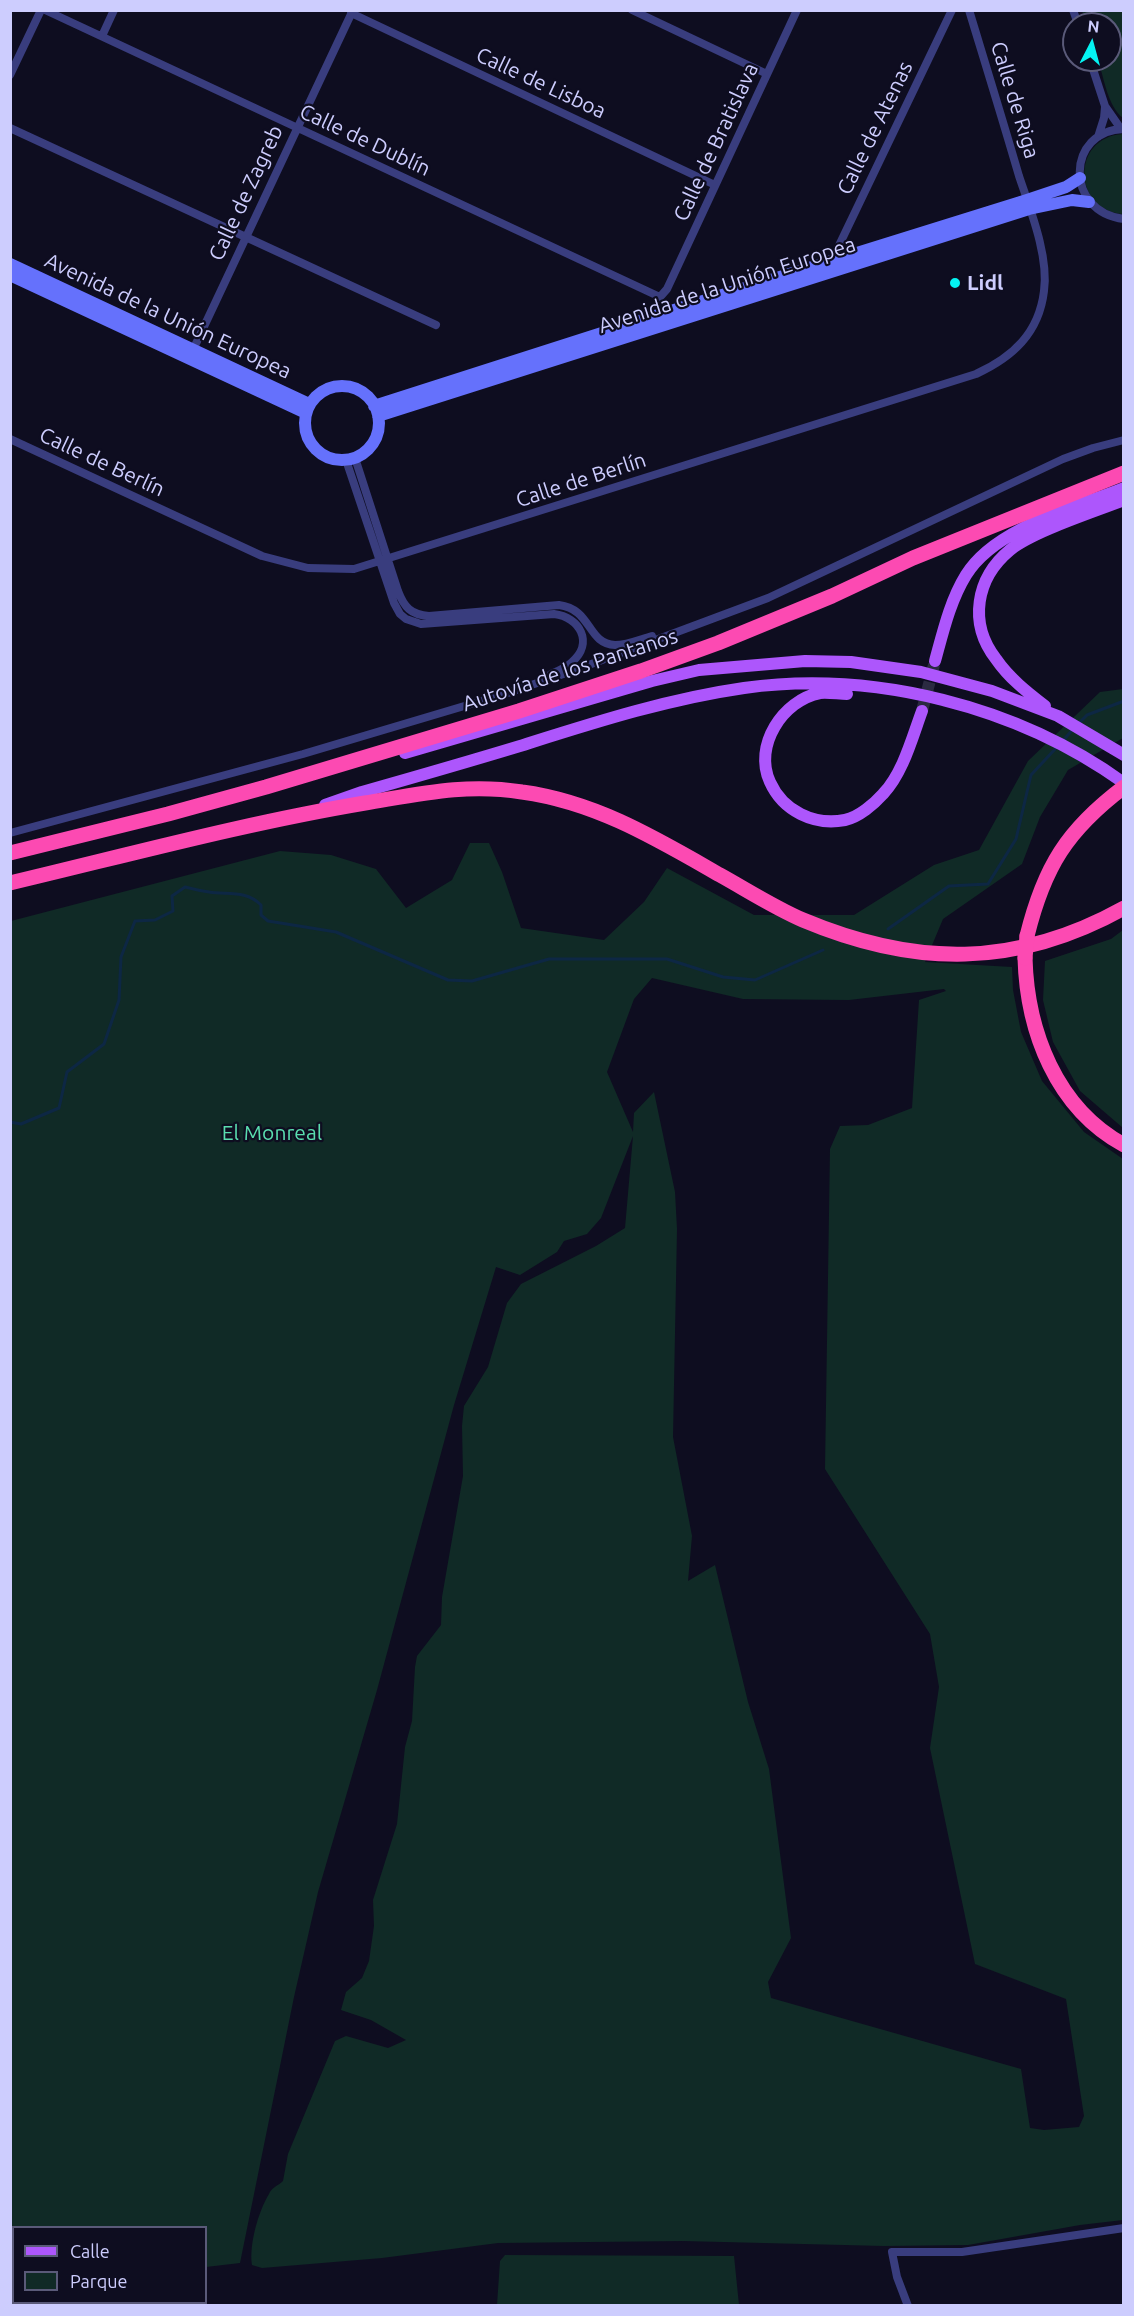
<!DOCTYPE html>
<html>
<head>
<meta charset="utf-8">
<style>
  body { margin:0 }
  #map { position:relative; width:1134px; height:2316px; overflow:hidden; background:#0e0d20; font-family:Ubuntu,sans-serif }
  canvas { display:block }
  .frame { position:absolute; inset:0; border:12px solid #cdcdfe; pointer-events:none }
  .legend { position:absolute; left:12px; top:2226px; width:195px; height:78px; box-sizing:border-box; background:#0e0d20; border:2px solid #5a5a79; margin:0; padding:8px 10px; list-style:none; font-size:18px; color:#cdcdfe }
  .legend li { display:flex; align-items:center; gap:12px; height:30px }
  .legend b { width:30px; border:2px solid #5a5a79 }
  .north { position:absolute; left:1062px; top:12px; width:60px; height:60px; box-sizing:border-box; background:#0e0d20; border:2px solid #5a5a79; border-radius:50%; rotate:6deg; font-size:16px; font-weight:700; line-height:24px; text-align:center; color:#cdcdfe }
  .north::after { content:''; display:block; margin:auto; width:21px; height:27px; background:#04f3f2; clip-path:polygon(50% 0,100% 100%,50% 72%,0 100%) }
</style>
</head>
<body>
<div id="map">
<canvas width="1134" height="2316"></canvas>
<div class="frame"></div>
<ul class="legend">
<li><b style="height:8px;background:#ad56fc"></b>Calle</li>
<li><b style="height:16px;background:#102a26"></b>Parque</li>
</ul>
<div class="north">N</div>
</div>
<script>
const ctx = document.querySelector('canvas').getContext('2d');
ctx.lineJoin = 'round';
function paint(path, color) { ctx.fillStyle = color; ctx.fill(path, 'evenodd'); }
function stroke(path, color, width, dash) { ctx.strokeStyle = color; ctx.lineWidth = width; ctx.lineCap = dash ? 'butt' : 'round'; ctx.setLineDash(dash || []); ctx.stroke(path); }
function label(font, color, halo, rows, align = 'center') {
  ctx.font = font + ' Ubuntu,sans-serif'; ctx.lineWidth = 4.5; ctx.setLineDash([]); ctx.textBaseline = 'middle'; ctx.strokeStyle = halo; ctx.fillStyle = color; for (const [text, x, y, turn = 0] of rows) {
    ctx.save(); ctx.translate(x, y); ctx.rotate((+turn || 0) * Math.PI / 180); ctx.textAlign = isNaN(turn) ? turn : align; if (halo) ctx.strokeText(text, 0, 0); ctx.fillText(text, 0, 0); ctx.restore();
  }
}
paint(new Path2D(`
  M1082,11H1123V118C1108,107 1104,78 1098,60H1110V24H1087Z
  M1123,134V214C1072,210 1071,137 1123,134Z
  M1123,689V738L1068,770L1040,817L1022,864L943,919L925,962L1012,967L1013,990L1021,1032L1042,1081L1084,1132L1123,1159V2220L1080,2225L968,2245L884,2246L683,2241L498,2243L382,2258L262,2268L252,2265C249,2245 258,2212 269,2194C271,2188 279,2185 283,2181L288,2154L335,2041L346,2036L388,2048L406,2040L371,2020L341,2010L346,1992L362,1978L369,1961L374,1926L373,1900L397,1824L405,1747L412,1721L415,1667L417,1656L441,1625L442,1597L463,1476L462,1426L464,1406L488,1367L507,1303L521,1284L596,1246L625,1228L633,1136L601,1218L587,1234L564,1241L557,1252L520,1275L496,1267L454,1405L377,1690L318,1892L294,1997L240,2263L206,2267V2228H14V2302L76,2303L67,2306H11V921L280,851L331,855L376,869L406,908L452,880L470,843H489L502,872L521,928L604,940L644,902L667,868L754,915H854L934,865L979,850L1028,761L1100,692ZM652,978L743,999L849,1000L944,989L946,991L919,1000L912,1108L868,1125L840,1126L830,1149L825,1469L930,1634L939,1687L930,1748L975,1964L1066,1999L1084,2116L1079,2127L1044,2130L1030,2128L1021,2069L771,1998L768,1982L791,1938L769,1769L748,1702L715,1565L688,1581L692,1536L673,1437L677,1229L675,1192L654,1092L634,1113L633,1132L607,1072L634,999Z
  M1123,930V1128L1080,1091L1053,1042L1043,1000L1045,961L1111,939Z
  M505,2255L734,2256L739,2305H497L500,2261Z`), '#102a26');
stroke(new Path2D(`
  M1078,724L1087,715L1124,701
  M1062,742L1073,729
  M888,929L949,886L988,884L1016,839L1031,775L1057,747
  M10,1122L21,1124L59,1108L67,1072L104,1044L119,1000L121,957L135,921L155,920L173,911L172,896L185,887C193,889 201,891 209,892C228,895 246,890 261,905V915L268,921L336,932L448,980L472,981L549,959H667L723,977L755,980L823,950`), '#0d2744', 3);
stroke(new Path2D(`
  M922,711L935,661`), '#2b2a41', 12, [12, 6]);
stroke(new Path2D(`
  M45,10L660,297L667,289L797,10
  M632,10L767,74
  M1073,10L1078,24
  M351,13L715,185
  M102,36L114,10
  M1090,60L1105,106L1121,129
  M10,75L41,10
  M10,128L436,325
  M1124,129C1066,130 1064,212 1124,219
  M1098,137L1104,118L1105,107
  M832,260L952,10
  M192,352L353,10
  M10,439L262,556L308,568L354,569L976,374C1013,357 1039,333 1044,291C1049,256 1030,209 1019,176C1003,121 986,66 969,10
  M355,458L398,591C404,607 411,615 429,616L559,605C592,609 587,644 615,645C627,645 641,639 652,636
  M346,460L394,603L400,614L406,619L421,624L554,614C580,617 594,643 572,662C567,667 558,671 551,674
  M10,833L303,754L508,693L578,669L768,598L1063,459L1093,448L1124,440
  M908,2306L897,2277L892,2252H962L1124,2228`), '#393d7e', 8);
stroke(new Path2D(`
  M10,264L309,404
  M10,275L306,413
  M305 423a37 37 0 1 1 74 0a37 37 0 1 1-74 0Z
  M374,406L658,315L1027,200L1066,187L1080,178
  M378,416L1029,209L1072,200L1089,202`), '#6571fc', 12);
stroke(new Path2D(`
  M935,661C943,632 950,601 966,575C995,528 1074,508 1124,488
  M847,694C839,694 828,692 820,693C783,700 753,746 770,782C783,811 814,826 845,820C859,817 874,804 883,794C903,773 912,738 922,711
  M1045,706C1027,692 1009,678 996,659C968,623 976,578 1010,550C1034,531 1094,512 1124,500
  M405,753L652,681L699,670L805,661L851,662L921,672L992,691L1058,716L1124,755
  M325,805L362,792C415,777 467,762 520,746C593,723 667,699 744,688C874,670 1017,706 1124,783`), '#ad56fc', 12);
stroke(new Path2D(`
  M10,853L168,814L266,787L519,711L641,671L718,643L832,596L913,558L1124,473
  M10,883C128,855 246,823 365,803C420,794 466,783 522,792C596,802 657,839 720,875C747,890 775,908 803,920C915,967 1016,968 1124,908
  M1027,936C1044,867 1067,830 1124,787
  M1025,958C1027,1031 1056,1108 1124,1145`), '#fc4ab2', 15);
stroke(new Path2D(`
  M1025,958L1027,936`), '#fc4ab2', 15);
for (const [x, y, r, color] of [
  [955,283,6,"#04f3f2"]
]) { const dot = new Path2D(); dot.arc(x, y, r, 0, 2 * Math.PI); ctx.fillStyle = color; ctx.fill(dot); stroke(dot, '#0e0d20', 2); }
label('21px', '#cdcdfe', '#0e0d20', [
  ["Calle de Lisboa",541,83,25],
  ["Calle de Riga",1015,100,73],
  ["Calle de Atenas",875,128,-64],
  ["Calle de Dublín",365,140,25],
  ["Calle de Bratislava",716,142,-65],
  ["Calle de Zagreb",246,193,-65],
  ["Avenida de la Unión Europea",727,285,-18],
  ["Avenida de la Unión Europea",168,316,25],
  ["Calle de Berlín",102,462,25],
  ["Calle de Berlín",581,480,-18],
  ["Autovía de los Pantanos",570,670,-18]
]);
label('bold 21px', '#cdcdfe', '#0e0d20', [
  ["Lidl",967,283]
], 'left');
label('21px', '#5addaf', '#0e0d20', [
  ["El Monreal",272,1133]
]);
</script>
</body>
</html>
